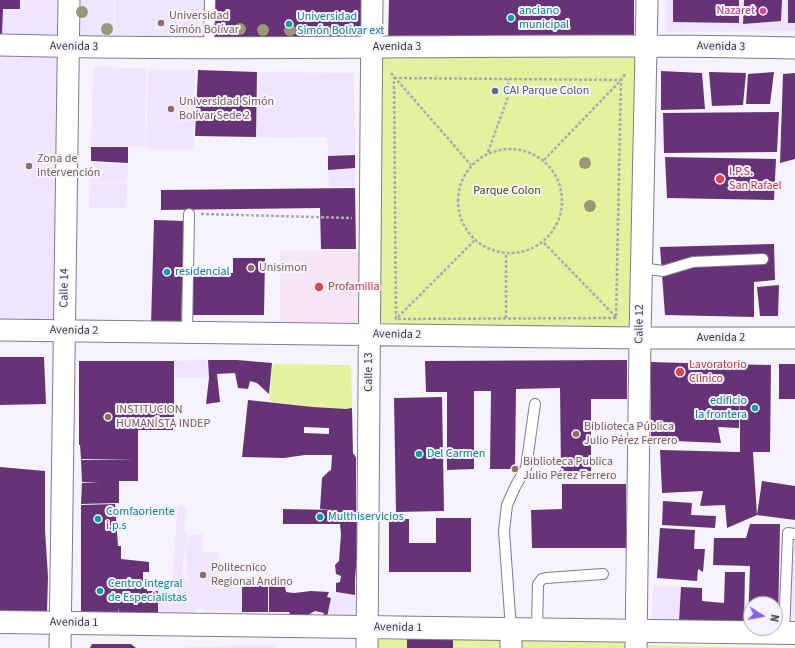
<!DOCTYPE html>
<html>
<head>
<meta charset="utf-8">
<style>
  body { margin:0 }
  #map { position:relative; width:795px; height:648px; overflow:hidden; background:#f7f3fd; font-family:"Source Sans 3",sans-serif }
  canvas { display:block }
  .north { position:absolute; left:743px; top:596px; width:40px; height:40px; box-sizing:border-box; background:#f7f3fd; border:1px solid #aca8b2; border-radius:50%; rotate:101deg; font-size:11px; font-weight:700; line-height:16px; text-align:center; color:#3b3841 }
  .north::after { content:''; display:block; margin:auto; width:14px; height:18px; background:#8761dc; clip-path:polygon(50% 0,100% 100%,50% 72%,0 100%) }
</style>
</head>
<body>
<div id="map">
<canvas width="795" height="648"></canvas>
<div class="north">N</div>
</div>
<script>
const ctx = document.querySelector('canvas').getContext('2d');
ctx.lineJoin = 'round';
function paint(path, color) { ctx.fillStyle = color; ctx.fill(path, 'evenodd'); }
function stroke(path, color, width, dash) { ctx.strokeStyle = color; ctx.lineWidth = width; ctx.lineCap = dash ? 'butt' : 'round'; ctx.setLineDash(dash || []); ctx.stroke(path); }
function label(font, color, halo, rows, align = 'center') {
  ctx.font = font + ' "Source Sans 3",sans-serif'; ctx.lineWidth = 4; ctx.setLineDash([]); ctx.textBaseline = 'middle'; ctx.strokeStyle = halo; ctx.fillStyle = color; for (const [text, x, y, turn = 0] of rows) {
    ctx.save(); ctx.translate(x, y); ctx.rotate((+turn || 0) * Math.PI / 180); ctx.textAlign = isNaN(turn) ? turn : align; if (halo) ctx.strokeText(text, 0, 0); ctx.fillText(text, 0, 0); ctx.restore();
  }
}
paint(new Path2D(`
  M0,0H59L55,333L0,332Z
  M74,0H114V46H74Z
  M115,0H207L206,46H115Z
  M666,0H795V31L666,32Z
  M93,67L146,68L145,147L91,146Z
  M148,69L195,70L194,150L146,149Z
  M258,72L354,73L355,154L328,156L327,137H303V135L302,137L291,138L290,137V138H280V136V138L256,137Z
  M91,163L128,164L127,182H90Z
  M355,168V186L329,187L328,170Z
  M90,183H127L126,208H89Z
  M207,360L208,378H175L174,361Z
  M178,505L187,507L184,529L188,539L183,559L182,570L185,580L190,581V583V581L186,569V551L190,536L203,534L202,552H218L217,586H242V612H217L205,613L204,610L200,608L194,613L185,614L171,616L159,613L158,590H163V586L174,587L171,614L175,588H180L182,583L174,584L173,578V565Z
  M793,546H795V618H788Z
  M653,586L681,587L679,621L652,619Z
  M332,592L355,596V610H353L350,620L327,616Z
  M228,645H275V648H186V647L227,646Z`), '#eee6fe');
paint(new Path2D(`
  M280,251H359V322H280Z`), '#f5e5f7');
paint(new Path2D(`
  M378,54H642L637,327L373,333Z
  M273,364L351,365L352,408L346,409L313,407L273,402L269,400Z
  M505,639V648H377V640Z
  M515,639H633V648H515Z
  M646,645L782,648H646Z`), '#e5f19e');
paint(new Path2D(`
  M0,0H20V9H3L2,34H0Z
  M214,0H365L363,44L214,46Z
  M389,0H634V36L388,43Z
  M673,0H739V23L673,22Z
  M744,0H782L781,21L743,24Z
  M788,0H795V23H788Z
  M198,70L257,72L256,137L195,136Z
  M661,71L702,73L705,109L661,110Z
  M709,72L746,73L743,105L712,106Z
  M774,72L770,104H746L748,74Z
  M795,73V159L780,163L783,74Z
  M779,112L777,152L664,153L663,113Z
  M91,147H128V163L91,161Z
  M355,155V168L328,170V156Z
  M665,157L776,159L774,200L667,198Z
  M355,188L356,249H321L320,208L161,210V190Z
  M154,220L184,221L181,325L151,324Z
  M774,244L775,280L754,282V317L665,315L660,247Z
  M233,258H265L264,315H189L191,274L233,273Z
  M779,285L778,316H760L757,287Z
  M0,357H44L46,404L0,405Z
  M208,360H237L272,363L269,394L257,383L250,381L248,389L238,388L235,373L217,374L220,402L206,404L209,378Z
  M627,360V399H591V473H561L560,388L516,389L515,469H490L491,391H474V469L447,470V392H426L425,361Z
  M79,361H174V414L173,430H138V481H119V503L81,504L82,483L99,482H82L81,460L135,459H81L80,445H79Z
  M651,362L720,364L771,365L770,452H753L757,515L762,481L795,486V520L757,515L727,528L725,505L700,506L703,491L662,493L660,450L740,452V391L739,428L718,427L721,443L651,440Z
  M779,364H795V399H779Z
  M442,397L444,511L396,512L394,398Z
  M248,400L313,407L346,409L352,408L353,454H354L356,458V510L358,544L355,579V595L336,592V583L340,582L341,576L336,574L335,565L339,561L341,534L340,524H283V509L333,510L320,509L322,478L330,470L331,471L332,455H305L284,458L242,457ZM304,427L329,428V434L304,433Z
  M0,467L45,471V530L48,577L47,613H0Z
  M562,484H626V548H532L531,510L562,509Z
  M663,501L692,503L691,515L716,516L715,528L662,525Z
  M115,504L118,546H121V559L149,562V572H143V585H147V591H158V613L119,612V608L118,613H81V505Z
  M389,518L409,519V543H436V518H471V572H389Z
  M750,524H780L778,626H775V604H751V626H748L750,566L713,565L714,538H746Z
  M660,528L695,530L694,549H705L703,572L698,569L697,581L657,578Z
  M725,572H745L744,623L679,621L681,587L702,588V601L724,603Z
  M242,586H268V612H242Z
  M269,586L285,587L286,592L294,593L311,591L329,592L327,597L331,598L327,617L323,616L324,613L315,611L306,616L290,615L289,612H269Z
  M407,639H453V648H407Z
  M92,644H131L136,648H90Z`), '#663476');
const service = new Path2D(`
  M209,47L210,0
  M641,268L663,271L693,262L763,259
  M187,333L189,214
  M511,629L504,531L507,505L516,485L526,468L535,404
  M537,630L538,584L542,579L546,578L603,574
  M784,633L788,533L795,534`);
const minor = new Path2D(`
  M0,45C216,51 431,45 647,46C696,46 746,47 795,48
  M0,330L640,338H795
  M511,629V648
  M60,648L69,0
  M367,648L372,0
  M636,648L640,338L647,0`);
const tertiary = new Path2D(`
  M0,622L795,633`);
stroke(service, '#827a8f', 12);
stroke(minor, '#827a8f', 23);
stroke(tertiary, '#827a8f', 24);
stroke(new Path2D(`
  M391,73L471,165
  M394,78L621,80L616,318L396,319Z
  M458 201a52 52 0 1 1 104 0a52 52 0 1 1-104 0Z
  M488,152L508,97V79
  M544,160L621,80L626,73
  M201,214L352,218
  M544,243L617,318
  M398,317L474,241
  M506,318V253`), '#ada9b3', 2.5, [3, 2]);
stroke(service, '#fff', 10);
stroke(minor, '#fff', 21);
stroke(tertiary, '#fff', 22);
ctx.fillStyle = '#979875';
for (const [x, y] of [
  [82,12],
  [107,29],
  [240,29],
  [263,30],
  [290,30],
  [585,163],
  [590,206]
]) { ctx.beginPath(); ctx.arc(x, y, 6, 0, 2 * Math.PI); ctx.fill(); }
for (const [x, y, r, color] of [
  [763,11,4,"#d1479c"],
  [511,18,4,"#0f9aa8"],
  [161,23,4,"#8d6e63"],
  [289,24,4,"#0f9aa8"],
  [495,91,4,"#5c6f8a"],
  [171,109,4,"#8d6e63"],
  [29,166,4,"#8d6e63"],
  [720,179,5,"#e0444e"],
  [251,268,4,"#8d6e63"],
  [167,272,4,"#0f9aa8"],
  [319,287,5,"#e0444e"],
  [680,372,5,"#e0444e"],
  [755,408,4,"#0f9aa8"],
  [108,417,4,"#8d6e63"],
  [576,434,4,"#8d6e63"],
  [419,454,4,"#0f9aa8"],
  [515,469,4,"#8d6e63"],
  [320,517,4,"#0f9aa8"],
  [98,519,4,"#0f9aa8"],
  [203,575,4,"#8d6e63"],
  [100,591,4,"#0f9aa8"]
]) { const dot = new Path2D(); dot.arc(x, y, r, 0, 2 * Math.PI); ctx.fillStyle = color; ctx.fill(dot); stroke(dot, '#f7f3fd', 1.5); }
label('12px', '#0d838f', '#f7f3fd', [
  ["anciano",519,11],
  ["municipal",519,25],
  ["Universidad",297,17],
  ["Simón Bolívar ext",297,31],
  ["residencial",175,272],
  ["edificio",747,401,"right"],
  ["la frontera",747,415,"right"],
  ["Del Carmen",427,454],
  ["Comfaoriente",106,512],
  ["i.p.s",106,526],
  ["Multhiservicios",328,517],
  ["Centro integral",108,584],
  ["de Especialistas",108,598]
], 'left');
label('12px', '#b23c85', '#f7f3fd', [
  ["Nazaret",755,11]
], 'right');
label('12px', '#785e54', '#f7f3fd', [
  ["Universidad",169,16],
  ["Simón Bolívar",169,30],
  ["Universidad Simón",179,102],
  ["Bolívar Sede 2",179,116],
  ["Zona de",37,159],
  ["intervención",37,173],
  ["Unisimon",259,268],
  ["INSTITUCION",116,410],
  ["HUMANÍSTA INDEP",116,424],
  ["Biblioteca Pública",584,427],
  ["Julio Pérez Ferrero",584,441],
  ["Biblioteca Publica",523,462],
  ["Julio Pérez Ferrero",523,476],
  ["Politecnico",211,568],
  ["Regional Andino",211,582]
], 'left');
label('12px', '#3b3841', '#f7f3fd', [
  ["Avenida 3",74,47,1],
  ["Avenida 3",397,47],
  ["Avenida 3",721,47,1],
  ["Calle 14",65,288,-89],
  ["Calle 12",640,324,-89],
  ["Avenida 2",74,331,1],
  ["Avenida 2",397,335,1],
  ["Avenida 2",721,338],
  ["Calle 13",369,372,-90],
  ["Avenida 1",74,623,1],
  ["Avenida 1",398,628,1]
]);
label('12px', '#4e5e75', '#f7f3fd', [
  ["CAI Parque Colon",503,91]
], 'left');
label('12px', '#be3a42', '#f7f3fd', [
  ["I.P.S.",729,172],
  ["San Rafael",729,186],
  ["Profamilia",328,287],
  ["Lavoratorio",689,365],
  ["Clinico",689,379]
], 'left');
label('12px', '#484e06', '#f7f3fd', [
  ["Parque Colon",507,191]
]);
</script>
</body>
</html>
